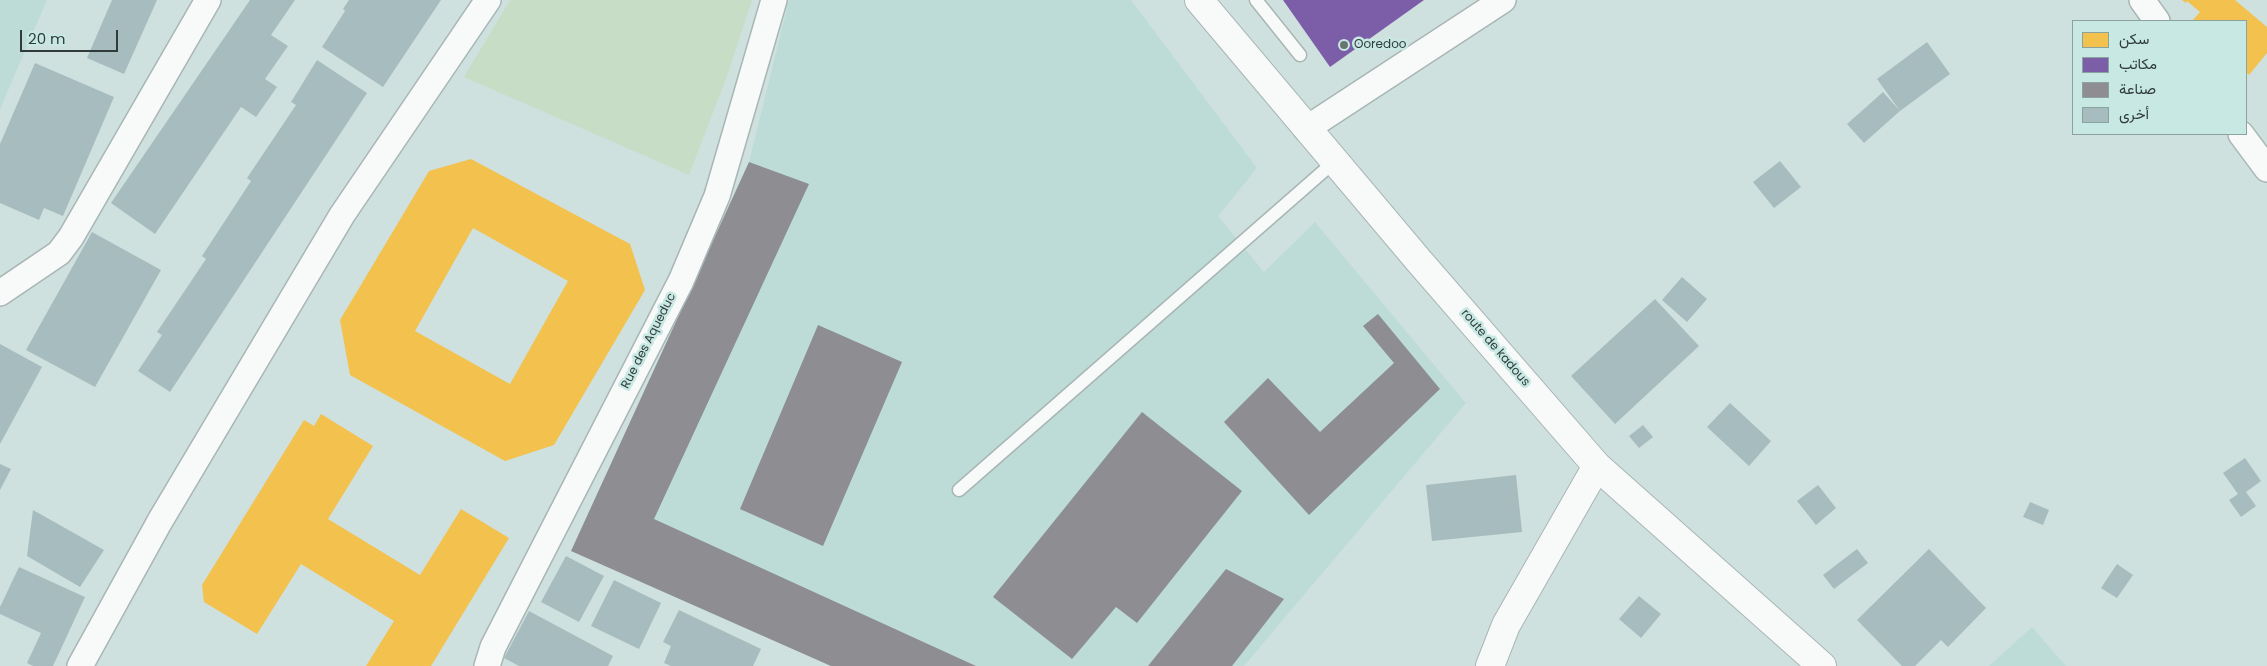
<!DOCTYPE html>
<html>
<head>
<meta charset="utf-8">
<style>
  body { margin:0 }
  #map { position:relative; width:2267px; height:666px; overflow:hidden; background:#cfe1de; font-family:Poppins,Vazirmatn,sans-serif }
  canvas { display:block }
  .legend { position:absolute; left:2072px; top:20px; width:175px; height:115px; box-sizing:border-box; background:#c8e8e3; border:1px solid #8ba39f; margin:0; padding:6px 9px; list-style:none; font-size:15px; color:#2f3c3a }
  .legend li { display:flex; align-items:center; gap:10px; height:25px }
  .legend b { width:25px; border:1px solid #8ba39f }
  .scale { position:absolute; left:20px; top:30px; width:98px; height:22px; box-sizing:border-box; border:2px solid #2f3c3a; border-top:0; padding-left:6px; font-size:15px; line-height:18px; white-space:nowrap; color:#2f3c3a; -webkit-text-stroke:4px #c8e8e3; paint-order:stroke }
</style>
</head>
<body>
<div id="map">
<canvas width="2267" height="666"></canvas>
<ul class="legend">
<li><b style="height:14px;background:#f2c14e"></b>سكن</li>
<li><b style="height:14px;background:#7b5ea7"></b>مكاتب</li>
<li><b style="height:14px;background:#8d8d92"></b>صناعة</li>
<li><b style="height:14px;background:#a6bcbe"></b>أخرى</li>
</ul>
<div class="scale">20 m</div>
</div>
<script>
const ctx = document.querySelector('canvas').getContext('2d');
ctx.lineJoin = 'round';
function paint(path, color) { ctx.fillStyle = color; ctx.fill(path, 'evenodd'); }
function stroke(path, color, width, dash) { ctx.strokeStyle = color; ctx.lineWidth = width; ctx.lineCap = dash ? 'butt' : 'round'; ctx.setLineDash(dash || []); ctx.stroke(path); }
function label(font, color, halo, rows, align = 'center') {
  ctx.font = font + ' Poppins,sans-serif'; ctx.lineWidth = 5; ctx.setLineDash([]); ctx.textBaseline = 'middle'; ctx.strokeStyle = halo; ctx.fillStyle = color; for (const [text, x, y, turn = 0] of rows) {
    ctx.save(); ctx.translate(x, y); ctx.rotate((+turn || 0) * Math.PI / 180); ctx.textAlign = isNaN(turn) ? turn : align; if (halo) ctx.strokeText(text, 0, 0); ctx.fillText(text, 0, 0); ctx.restore();
  }
}
paint(new Path2D(`
  M0,0H47L0,109Z
  M789,0H1131L1257,168L1218,216L1264,272L1315,222L1466,403L1244,666H831L571,551L749,162Z
  M2032,627L2066,666H1989Z`), '#bddcd7');
paint(new Path2D(`
  M510,0H752L727,76L689,175L464,77Z`), '#c7ddc5');
paint(new Path2D(`
  M2182,0H2235L2267,27V53L2249,75L2246,72V21H2192L2200,12L2187,1L2186,3Z
  M471,159L630,244L645,290L554,445L505,461L350,375L340,320L429,171ZM473,228L568,281L510,384L415,331Z
  M321,414L373,446L328,519L420,575L461,509L509,538L431,666H366L394,621L301,564L257,634L204,602L202,585L304,420L314,426Z`), '#f2c14e');
paint(new Path2D(`
  M1283,0H1424L1330,67Z`), '#7b5ea7');
paint(new Path2D(`
  M749,162L809,184L654,519L976,666H831L571,551Z
  M1378,314L1440,389L1309,515L1224,422L1268,378L1320,432L1394,363L1363,326Z
  M818,325L902,362L823,546L740,509Z
  M1142,412L1242,491L1137,623L1116,607L1072,659L993,597Z
  M1226,569L1284,599L1232,666H1148Z`), '#8d8d92');
paint(new Path2D(`
  M112,0H157L124,74L87,58Z
  M250,0H295L271,35L288,46L265,79L277,87L256,117L241,107L155,234L111,203Z
  M349,0H441L383,87L322,47L345,11L343,9Z
  M1927,42L1950,74L1900,111L1877,79Z
  M317,60L367,93L170,392L138,371L162,335L157,332L206,259L202,256L251,181L247,178L296,105L291,102Z
  M35,63L114,97L63,216L44,208L39,220L0,203V144Z
  M1883,92L1900,111L1864,143L1847,124Z
  M1780,161L1801,187L1774,208L1753,182Z
  M92,232L161,270L95,387L26,350Z
  M1682,277L1707,299L1687,322L1662,300Z
  M1655,299L1699,346L1615,424L1571,376Z
  M0,344L42,367L0,444Z
  M1730,403L1771,441L1749,466L1707,427Z
  M1643,425L1653,437L1639,448L1629,436Z
  M2245,458L2261,481L2246,492L2256,506L2241,517L2229,500L2238,494L2223,473Z
  M0,464L11,469L0,490Z
  M1516,475L1522,532L1432,541L1426,485Z
  M1818,485L1836,508L1816,525L1797,501Z
  M2030,502L2049,510L2043,525L2023,517Z
  M33,510L104,550L80,587L27,556Z
  M1857,549L1868,563L1834,589L1823,575Z
  M1929,549L1986,608L1948,647L1941,640L1915,666H1902L1857,620Z
  M566,556L604,576L579,622L541,602Z
  M2117,564L2133,575L2117,598L2101,588Z
  M19,567L85,597L53,666H33L27,663L41,633L0,614V607Z
  M614,580L661,603L639,649L591,626Z
  M1639,596L1661,614L1641,638L1619,619Z
  M679,610L761,649L753,666H671L664,663L671,646L663,642Z
  M529,611L613,656L608,666H519L504,658Z`), '#a6bcbe');
const lane = new Path2D(`
  M1256,0L1300,55
  M959,490L1334,162`);
const street = new Path2D(`
  M2142,0L2157,21
  M1306,129L1503,0
  M2241,134L2267,169
  M0,293L59,253L71,237L208,0
  M80,666L160,521L342,215L488,0
  M487,666L493,647L681,281L717,196L774,0`);
const secondary = new Path2D(`
  M1199,0L1419,261L1597,466L1822,666
  M1490,666L1506,625L1597,466`);
stroke(lane, '#a8b6b4', 15);
stroke(street, '#a8b6b4', 28);
stroke(secondary, '#a8b6b4', 30);
stroke(lane, '#f8fafa', 12);
stroke(street, '#f8fafa', 25);
stroke(secondary, '#f8fafa', 28);
for (const [x, y, r, color] of [
  [1344,45,5,"#677673"]
]) { const dot = new Path2D(); dot.arc(x, y, r, 0, 2 * Math.PI); ctx.fillStyle = color; ctx.fill(dot); stroke(dot, '#c8e8e3', 2); }
label('12px', '#2f3c3a', '#c8e8e3', [
  ["Ooredoo",1354,45]
], 'left');
label('12px', '#2f3c3a', '#c8e8e3', [
  ["Rue des Aqueduc",649,341,-63],
  ["route de kadous",1495,348,49]
]);
</script>
</body>
</html>
